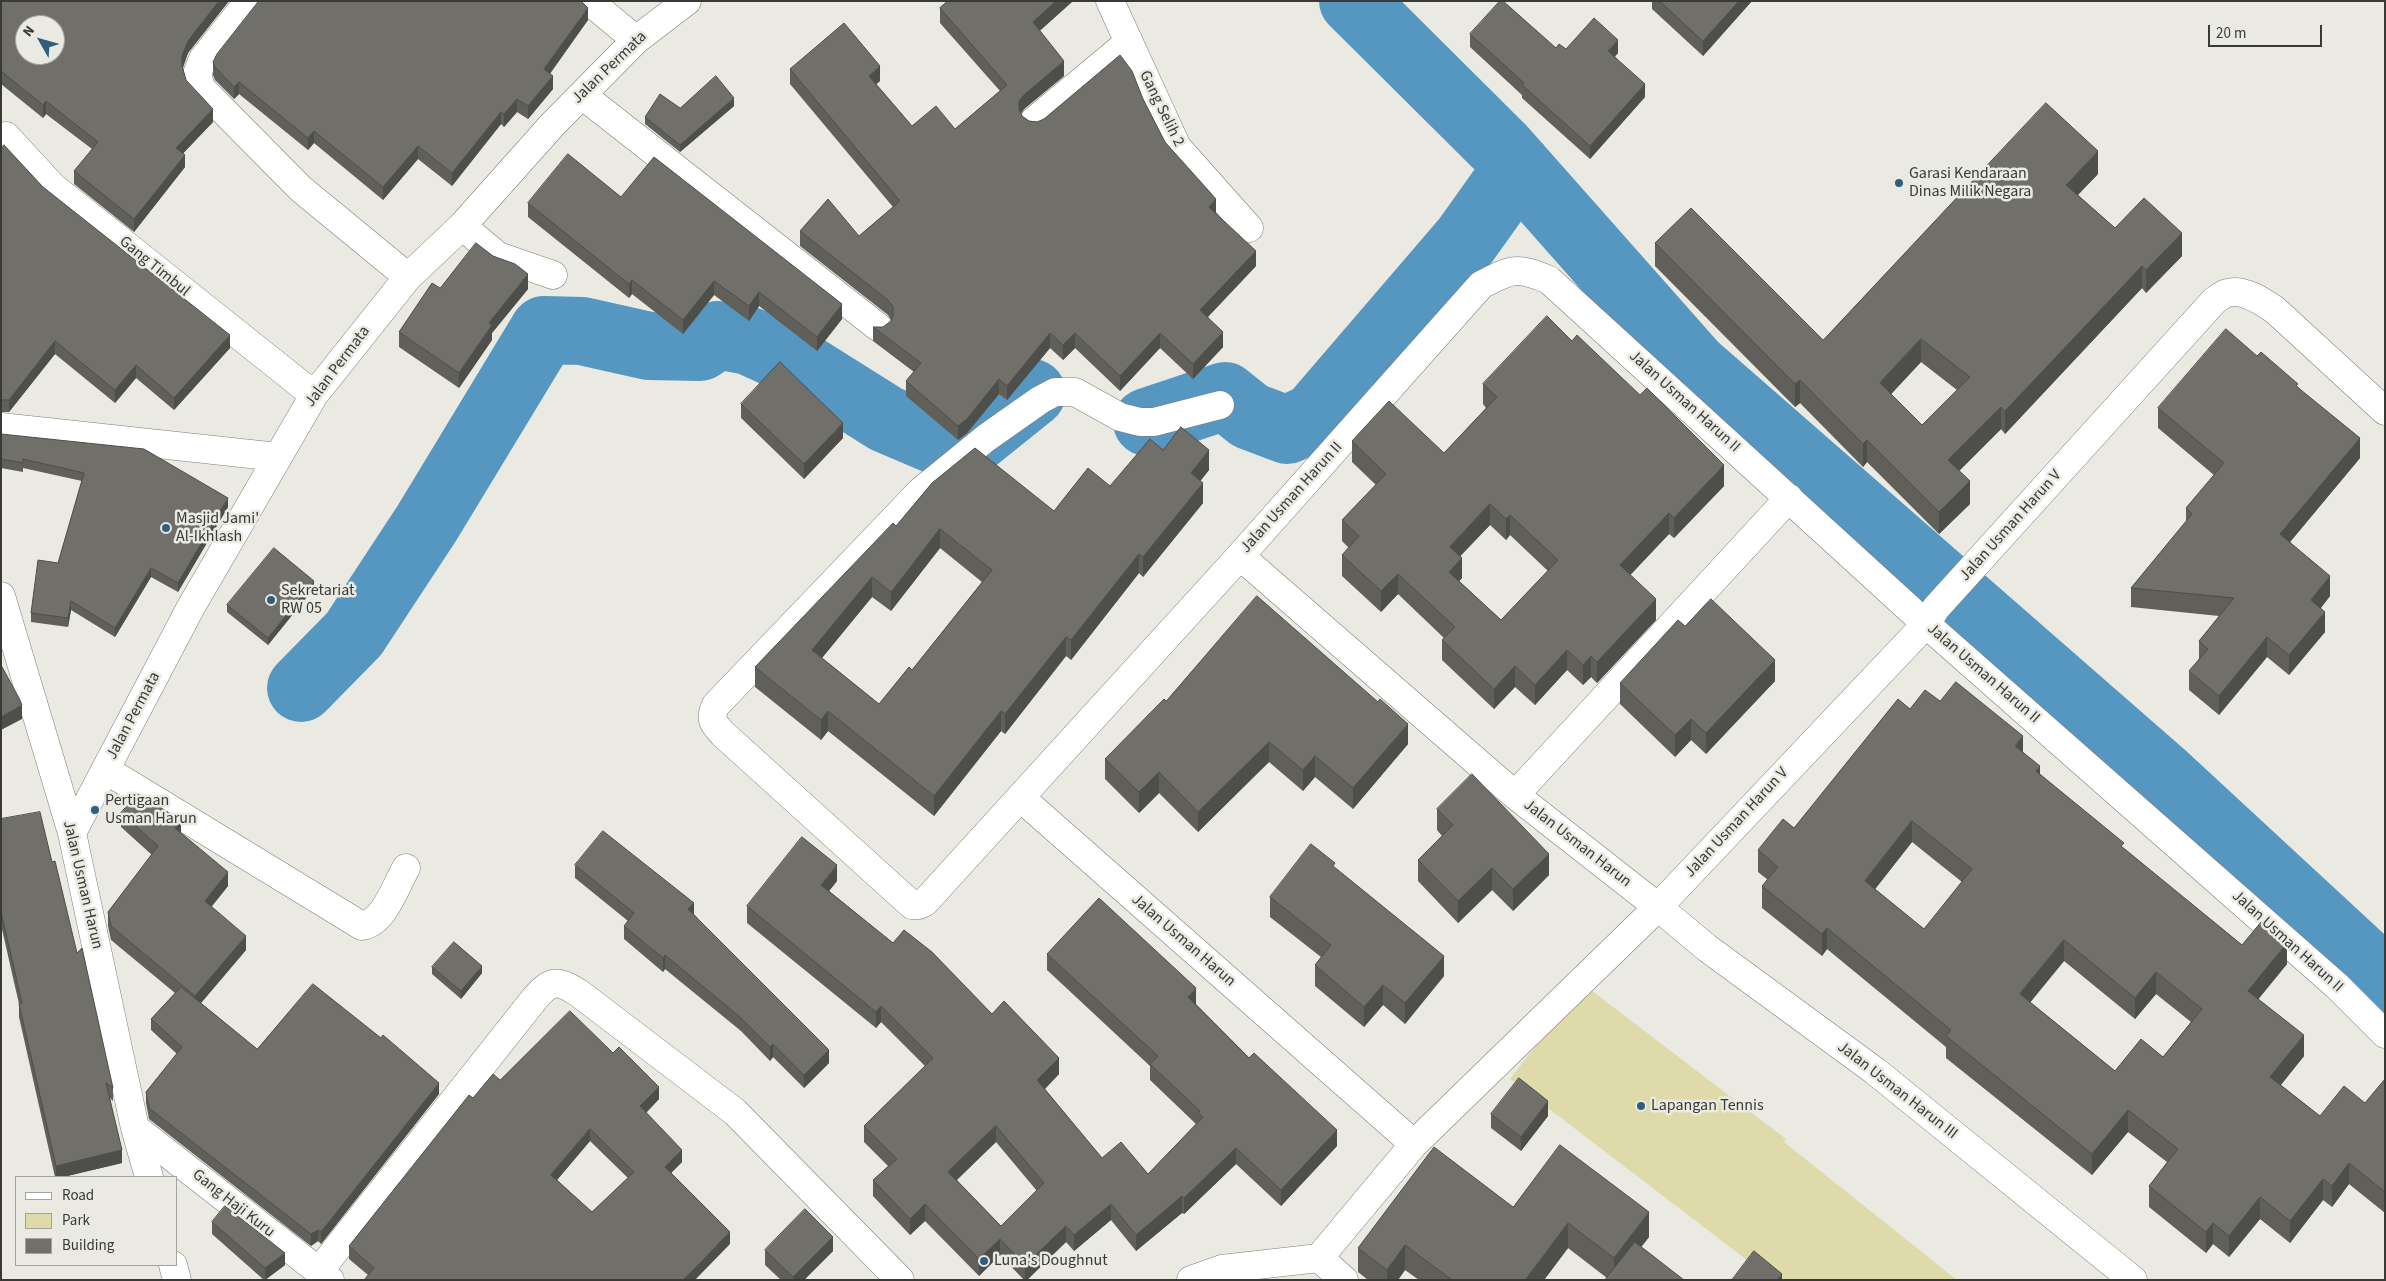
<!DOCTYPE html>
<html>
<head>
<meta charset="utf-8">
<style>
  body { margin:0 }
  #map { position:relative; width:2386px; height:1281px; overflow:hidden; background:#eaeae3; font-family:"Source Sans 3",sans-serif }
  canvas { display:block }
  .frame { position:absolute; inset:0; border:2px solid #393936; pointer-events:none }
  .legend { position:absolute; left:15px; top:1176px; width:162px; height:90px; box-sizing:border-box; background:#eaeae3; border:1px solid #a3a39e; margin:0; padding:6px 9px; list-style:none; font-size:15px; color:#393936 }
  .legend li { display:flex; align-items:center; gap:10px; height:25px }
  .legend b { width:25px; border:1px solid #a3a39e }
  .north { position:absolute; left:15px; top:15px; width:50px; height:50px; box-sizing:border-box; background:#eaeae3; border:1px solid #a3a39e; border-radius:50%; rotate:308deg; font-size:14px; font-weight:700; line-height:20px; text-align:center; color:#393936 }
  .north::after { content:''; display:block; margin:auto; width:18px; height:22px; background:#305f7e; clip-path:polygon(50% 0,100% 100%,50% 72%,0 100%) }
  .scale { position:absolute; left:2208px; top:25px; width:114px; height:22px; box-sizing:border-box; border:2px solid #393936; border-top:0; padding-left:6px; font-size:15px; line-height:18px; white-space:nowrap; color:#393936; -webkit-text-stroke:4px #eaeae3; paint-order:stroke }
</style>
</head>
<body>
<div id="map">
<canvas width="2386" height="1281"></canvas>
<div class="frame"></div>
<ul class="legend">
<li><b style="height:6px;background:#fff"></b>Road</li>
<li><b style="height:14px;background:#dfdaa9"></b>Park</li>
<li><b style="height:14px;background:#706f69"></b>Building</li>
</ul>
<div class="north">N</div>
<div class="scale">20 m</div>
</div>
<script>
const ctx = document.querySelector('canvas').getContext('2d');
ctx.lineJoin = 'round';
function paint(path, color) { ctx.fillStyle = color; ctx.fill(path, 'evenodd'); }
function stroke(path, color, width, dash) { ctx.strokeStyle = color; ctx.lineWidth = width; ctx.lineCap = dash ? 'butt' : 'round'; ctx.setLineDash(dash || []); ctx.stroke(path); }
function label(font, color, halo, rows, align = 'center') {
  ctx.font = font + ' "Source Sans 3",sans-serif'; ctx.lineWidth = 5; ctx.setLineDash([]); ctx.textBaseline = 'middle'; ctx.strokeStyle = halo; ctx.fillStyle = color; for (const [text, x, y, turn = 0] of rows) {
    ctx.save(); ctx.translate(x, y); ctx.rotate((+turn || 0) * Math.PI / 180); ctx.textAlign = isNaN(turn) ? turn : align; if (halo) ctx.strokeText(text, 0, 0); ctx.fillText(text, 0, 0); ctx.restore();
  }
}
paint(new Path2D(`
  M1583,984L1786,1139L1784,1142L1957,1280H1773L1510,1079Z`), '#dfdaa9');
stroke(new Path2D(`
  M1353,1L1501,148L1694,366L2161,774L2385,981
  M1147,422L1225,396L1250,416L1287,430L1314,417L1466,240L1518,167
  M301,688L354,634L427,523L544,330L582,331L649,346L700,347L718,335L749,341L797,363L886,419L940,442L966,446L1032,393`), '#5697c2', 68);
const street = new Path2D(`
  M249,1L203,59L197,74L201,88L301,189L408,277
  M589,1L636,40
  M1110,1L1177,147L1249,228
  M582,95L878,327
  M1034,121L1129,42
  M1,141L6,136L53,187L314,395
  M462,226L498,256L553,275
  M1220,405L1154,422H1140L1120,417L1075,392H1055L1040,400L986,438L921,491L716,705C709,719 713,723 723,734L912,905H919L925,902L1240,556L1481,285C1512,269 1516,266 1549,280L1926,624L2337,986L2385,1034
  M1,427L278,457
  M1240,556L1515,795L1658,907L1707,948L1875,1071L2133,1280
  M1,596L72,833L135,1128L149,1177
  M106,770L362,926C384,923 395,887 406,868
  M1515,795L1789,498
  M1021,798L1414,1144
  M72,833L191,607L314,395L408,277L462,226L553,124L636,40L687,1
  M135,1128L330,1280
  M1319,1258L1344,1280
  M173,1265L177,1280
  M319,1271L532,1002C550,980 556,978 580,994L735,1112L900,1280
  M1191,1280L1222,1269L1319,1258L1414,1144L1658,907L1926,624L1936,608L2214,301C2217,299 2223,294 2227,293C2243,288 2262,301 2275,310L2385,411`);
stroke(street, '#7e7d77', 29);
stroke(street, '#fff', 28);
paint(new Path2D(`
  M1,1H229L188,53L183,68L186,80L213,122L183,153L185,167L134,232L74,184V171L92,149L46,114L43,118L1,84Z
  M948,1H1073L1039,31L1064,76L1024,109L1021,114L1022,116L1029,121L1037,122L1143,99L1165,142L1216,213L1256,266L1208,317L1223,347L1193,379L1160,348L1120,391L1075,348L1063,360L1050,348L1007,400L999,394L967,433L958,440L906,396V381L914,372L873,341V327H883L891,321V320L888,315L800,246V231L859,236L893,207L790,84V69L880,81L876,84L912,126L955,129L1000,91L940,23V8Z
  M1652,1H1752L1703,56L1652,9Z
  M588,20L550,74L553,89L528,119L517,112L504,127L501,124L452,186L418,159L383,200L314,143L308,150L239,94L234,99L215,80L213,75V62Z
  M1470,34L1566,49L1618,53L1615,56L1645,97L1590,159L1522,98V95L1470,47Z
  M734,106L680,152L645,124V117L680,108Z
  M1,148L43,187L230,348L174,410L136,378L115,403L55,354L9,412H1Z
  M2098,174L2078,195L2115,228L2182,256L2146,293L2142,288L2005,434L2001,429L1959,471L1970,504L1939,534L1867,462L1863,467L1800,403L1795,407L1655,266V243L1823,340ZM1921,362L1957,390L1922,425L1891,394Z
  M621,197L842,319L817,351L759,306L749,321L714,295L683,334L632,294L629,298L528,217V203Z
  M440,288L528,289L492,333V340L459,388L399,347V332Z
  M2257,356L2298,387L2360,458L2290,542L2330,596L2321,608L2325,632L2289,675L2267,657L2219,715L2189,690V671L2199,659V641L2219,616L2131,607V588L2186,522V508L2214,475L2158,428V408Z
  M1483,384L1724,486L1674,538L1669,534L1630,575L1656,620L1597,683L1591,677L1583,685L1567,670L1535,705L1515,687L1494,709L1442,660V640L1444,638L1398,594L1381,612L1342,576V555L1349,548L1342,541V520L1376,485L1352,462V441L1444,453L1486,408L1483,404ZM1490,525L1506,540L1510,535L1548,571L1501,620L1459,581L1462,578L1460,556Z
  M741,404L843,438L804,479L741,418Z
  M1,434L228,507L178,592L151,577L115,637L71,610L68,627L31,622V613L58,563L82,481L23,468V472L1,468Z
  M1163,450L1209,470L1200,481L1203,503L1143,577L1139,573L1071,660L1066,656L1005,734L1001,731L934,816L828,731L821,740L755,687V667L896,526L1054,511L1110,486ZM940,548L982,582L912,670L879,704L822,658L872,597L891,611Z
  M314,588L268,645L227,612V605Z
  M1685,626L1775,681L1706,754L1691,740L1675,757L1620,704V683Z
  M1166,701L1408,744L1353,809L1315,777L1303,791L1269,762L1198,832L1159,793L1139,813L1105,779V759Z
  M1940,701L2023,752L2040,774L2124,849L2242,945L2287,964L2258,999L2304,1056L2281,1085L2320,1116L2365,1103L2385,1079V1213L2349,1184L2332,1207L2323,1200L2290,1243L2260,1219L2229,1257L2213,1244L2206,1253L2149,1207V1186L2167,1162L2128,1132L2092,1175L1946,1058V1047L1827,949L1822,956L1762,908V886L1768,880L1758,872V850L1794,828L1910,709ZM1912,842L1962,882L1924,929L1875,889ZM2064,961L2135,1019L2156,994L2191,1022L2163,1057L2115,1071L2030,1002Z
  M1437,809L1549,875L1513,911L1492,890L1458,923L1418,881V860L1442,836L1437,830Z
  M121,813L181,833L228,886L211,907L246,950L201,1003L257,1049L439,1094L321,1244L318,1241L311,1246L149,1119L146,1103V1092L177,1054L151,1030V1019L175,993L111,940L108,926V912L152,855L121,827Z
  M1,819L52,862L113,1088V1101L110,1098L122,1163L63,1177H55L19,1017V1004L1,925Z
  M575,865L694,914L829,1063L804,1088L773,1057L770,1061L741,1031L665,969L663,972L624,939V926L628,921L575,878Z
  M1335,868L1444,976L1405,1024L1383,1005L1364,1027L1315,986V965L1321,957L1270,917V897Z
  M837,881L829,891L893,943L992,1014L1059,1074L1045,1089L1102,1158L1148,1174L1196,1124L1150,1080V1066L1047,970V954L1196,1004L1337,1146L1281,1206L1236,1164L1184,1214L1182,1213L1136,1251L1111,1220L1074,1251L1066,1242L1027,1280H1024L1000,1255L979,1276L925,1221L910,1235L873,1196V1180L888,1166L864,1142V1126L925,1066L881,1022L876,1028L747,923V906ZM996,1142L1037,1191L1001,1226L957,1180Z
  M432,967L482,973L461,999L432,974Z
  M500,1080L659,1099L646,1113L682,1162L671,1173L730,1244L368,1275L349,1259V1246L473,1098ZM590,1141L628,1178L592,1212L557,1180Z
  M1491,1114L1548,1116L1521,1151L1491,1128Z
  M1513,1207L1649,1237L1641,1247L1607,1278L1568,1248L1544,1280H1419L1405,1270L1398,1280H1368L1358,1272V1248Z
  M212,1222L285,1265L265,1280H264L212,1234Z
  M765,1250L833,1251L804,1280H781L765,1265Z`), '#605f5a');
paint(new Path2D(`
  M219,1H229L188,53L182,69V78V56L188,41Z
  M1056,1H1073L1033,37V22Z
  M1739,1H1752L1703,56V41Z
  M588,8V20L544,81V69Z
  M1618,40V53L1608,64V51Z
  M1064,61V76L1024,109L1019,116V124V101L1024,95Z
  M880,66V81L869,91V76Z
  M553,76V89L528,119V106Z
  M239,82V94L234,99V87Z
  M1645,84V97L1590,159V146Z
  M734,98V106L680,152V145Z
  M517,99V112L504,127V114Z
  M46,101V114L43,118V105Z
  M213,109V122L176,161V148Z
  M501,112V124L452,186V173Z
  M314,131V143L308,150V138Z
  M418,146V159L383,200V187Z
  M2098,151V174L2066,207V185Z
  M185,155V167L134,232V219Z
  M1216,199V214L1209,207Z
  M2182,233V256L2146,293V270Z
  M1256,251V266L1200,325V310Z
  M2142,266V288L2005,434V411Z
  M528,274V289L492,333V340L459,388V373L489,323Z
  M632,280V294L629,298V284Z
  M714,281V295L683,334V320Z
  M759,292V306L749,321V306Z
  M842,304V319L817,351V337Z
  M1223,332V347L1193,379V364Z
  M1050,333V348L1007,400V386Z
  M1075,333V348L1063,360V345Z
  M1160,333V348L1120,391V376Z
  M230,335V348L174,410V398Z
  M1921,339V362L1880,406V383Z
  M55,341V354L9,412V400Z
  M136,365V378L115,403V390Z
  M999,379V394L967,433L958,440V426Z
  M1800,380V403L1795,407V384Z
  M2001,407V429L1948,482V460Z
  M843,423V438L804,479V464Z
  M2360,438V458L2280,554V534Z
  M1867,440V462L1863,467V444Z
  M1209,450V470L1191,493V473Z
  M1724,465V486L1674,538V518Z
  M1970,481V504L1939,534V512Z
  M1203,483V503L1143,577V557Z
  M228,498V507L178,592V583Z
  M1490,504V525L1450,567V547Z
  M1669,513V534L1620,586V565Z
  M1510,515V535L1506,540V519Z
  M940,529V548L891,611V592Z
  M1139,554V573L1071,660V640Z
  M1462,558V578L1449,592V572Z
  M151,568V577L115,637V628Z
  M1398,574V594L1381,612V591Z
  M2330,576V596L2311,620V600Z
  M872,577V597L812,670V650Z
  M314,581V588L268,645V638Z
  M1656,599V620L1597,683V662Z
  M71,601V610L68,627V618Z
  M2325,612V632L2289,675V655Z
  M1066,637V656L1005,734V714Z
  M2267,637V657L2219,715V696Z
  M1567,650V670L1535,705V685Z
  M1591,656V677L1583,685V665Z
  M1775,660V681L1706,754V733Z
  M1515,666V687L1494,709V689Z
  M22,705V719L1,730V717Z
  M828,711V731L821,740V720Z
  M1001,711V731L934,816V796Z
  M1691,719V740L1675,757V735Z
  M1408,724V744L1353,809V788Z
  M2023,736V757L2015,746Z
  M1269,742V762L1198,832V812Z
  M1315,756V777L1303,791V770Z
  M2040,766V787L2036,771Z
  M1159,772V793L1139,813V792Z
  M181,820V834L175,828Z
  M1912,821V842L1865,902V881Z
  M1549,854V875L1513,911V889Z
  M837,865V881L821,901V885Z
  M1492,868V890L1458,923V901Z
  M228,872V886L205,915V901Z
  M694,903V916L688,909Z
  M1827,928V949L1822,956V934Z
  M246,936V950L195,1010V996Z
  M2064,940V961L2020,1015V994Z
  M2287,943V964L2248,1012V991Z
  M665,955V969L663,972V958Z
  M1444,956V976L1405,1024V1003Z
  M482,966V973L461,999V991Z
  M2156,972V994L2135,1019V998Z
  M1383,985V1005L1364,1027V1007Z
  M1196,988V1004L1188,1013V997Z
  M881,1006V1022L876,1028V1012Z
  M2304,1035V1056L2270,1098V1077Z
  M773,1044V1057L770,1061V1047Z
  M829,1050V1063L804,1088V1075Z
  M1059,1058V1074L1037,1097V1080Z
  M439,1083V1094L321,1244V1232Z
  M659,1087V1099L640,1119V1106Z
  M1548,1101V1116L1521,1151V1137Z
  M2128,1110V1132L2092,1175V1154Z
  M996,1126V1142L948,1188V1172Z
  M590,1129V1141L551,1187V1175Z
  M1337,1130V1146L1281,1206V1190Z
  M1236,1148V1164L1184,1214V1198Z
  M122,1150V1163L63,1177H56V1166Z
  M682,1150V1162L665,1179V1167Z
  M2349,1163V1184L2332,1207V1186Z
  M2323,1179V1200L2290,1243V1221Z
  M1182,1196V1213L1136,1251V1235Z
  M2260,1197V1219L2229,1257V1236Z
  M925,1204V1221L910,1235V1219Z
  M1111,1204V1220L1074,1251V1235Z
  M1649,1212V1237L1616,1280H1614V1258Z
  M1568,1223V1248L1544,1280H1526Z
  M2213,1223V1244L2206,1253V1232Z
  M1066,1226V1242L1027,1280H1025V1265Z
  M318,1230V1241L311,1246V1234Z
  M730,1232V1244L695,1280H683Z
  M833,1237V1251L804,1280H793V1277Z
  M1000,1239V1255L979,1276V1259Z
  M1405,1245V1270L1398,1280H1387V1270Z
  M285,1253V1265L265,1280V1268Z
  M1782,1274V1280H1777Z`), '#4e4e4a');
const building = new Path2D(`
  M1,1H219L188,41L182,56V66L186,80L213,109L176,148L185,155L134,219L74,171L98,142L46,101L43,105L1,71ZM25,25H55V55H25Z
  M259,1H581L588,8L544,69L553,76L528,106L517,99L504,114L501,112L452,173L418,146L383,187L314,131L308,138L239,82L234,87L215,67L213,62L217,54Z
  M948,1H1056L1033,22L1064,61L1024,95L1019,101V109L1022,116L1029,121L1037,122L1044,119L1120,55L1132,71L1143,99L1165,142L1216,199L1209,207L1256,251L1200,310L1223,332L1193,364L1160,333L1120,376L1075,333L1063,345L1050,333L1007,386L999,379L967,419L958,426L906,381L921,363L873,327H883L891,321L893,314V307L888,300L800,231L828,199L859,236L900,201L790,69L844,23L880,66L869,76L912,126L936,106L955,129L1007,85L940,8Z
  M1500,1H1503L1556,48L1559,44L1566,49L1594,18L1618,40L1608,51L1645,84L1590,146L1522,85L1524,83L1470,34Z
  M1660,1H1739L1703,41Z
  M716,76L734,98L680,145L645,117L660,94L680,108Z
  M2046,103L2098,151L2066,185L2115,228L2144,198L2182,233L2146,270L2142,266L2005,411L2001,407L1948,460L1970,481L1939,512L1867,440L1863,444L1800,380L1795,384L1655,243L1691,208L1823,340ZM1921,339L1970,377L1922,425L1880,383Z
  M4,145L43,187L230,335L174,398L136,365L115,390L55,341L9,400H1V148Z
  M568,154L621,197L654,157L842,304L817,337L759,292L749,306L714,281L683,320L632,280L629,284L528,203Z
  M476,243L493,256L515,264L528,274L489,323L492,325L459,373L399,332L432,283L440,288Z
  M1547,316L1572,341L1577,335L1640,395L1647,388L1724,465L1674,518L1669,513L1620,565L1656,599L1597,662L1591,656L1583,665L1567,650L1535,685L1515,666L1494,689L1442,640L1455,627L1398,574L1381,591L1342,555L1359,536L1342,520L1386,474L1352,441L1389,401L1444,453L1497,397L1483,384ZM1490,504L1506,519L1510,515L1558,560L1501,620L1449,572L1462,558L1450,547Z
  M2226,329L2257,356L2261,352L2298,384L2296,386L2360,438L2280,534L2330,576L2311,600L2325,612L2289,655L2267,637L2219,696L2189,671L2208,649L2199,641L2234,598L2131,588L2192,514L2186,508L2224,463L2158,408Z
  M780,362L843,423L804,464L741,404Z
  M1181,427L1209,450L1191,473L1203,483L1143,557L1139,554L1071,640L1066,637L1005,714L1001,711L934,796L828,711L821,720L755,667L893,523L896,526L932,483L975,448L1054,511L1088,468L1110,486L1150,439L1163,450ZM940,529L992,570L912,670L909,667L879,704L812,650L872,577L891,592Z
  M1,434L144,449L228,498L178,583L151,568L115,628L71,601L68,618L31,613L38,560L58,563L84,473L23,459V463L1,459Z
  M274,548L314,581L268,638L227,605Z
  M1257,596L1378,702L1380,699L1408,724L1353,788L1315,756L1303,770L1269,742L1198,812L1159,772L1139,792L1105,759L1164,699L1166,701Z
  M1711,599L1775,660L1706,733L1691,719L1675,735L1620,683L1678,620L1685,626Z
  M1,665L19,698L22,705L1,717Z
  M1956,682L2023,736L2015,746L2040,766L2036,771L2124,843L2121,846L2242,945L2261,922L2287,943L2248,991L2304,1035L2270,1077L2320,1116L2344,1086L2365,1103L2385,1079V1192L2349,1163L2332,1186L2323,1179L2290,1221L2260,1197L2229,1236L2213,1223L2206,1232L2149,1186L2178,1149L2128,1110L2092,1154L1946,1036L1951,1030L1827,928L1822,934L1762,886L1778,867L1758,850L1783,819L1794,828L1898,699L1910,709L1925,690L1940,701ZM1912,821L1972,869L1924,929L1865,881ZM2064,940L2135,998L2156,972L2202,1009L2163,1057L2141,1039L2115,1071L2020,994Z
  M1472,774L1549,854L1513,889L1492,868L1458,901L1418,860L1453,825L1437,809Z
  M138,794L181,820L175,828L228,872L205,901L246,936L195,996L111,926L108,912L158,846L121,813Z
  M40,812L52,862L55,861L77,953L82,948L113,1088L106,1083L122,1150L56,1166L19,1004L22,1003L1,912V819Z
  M603,831L694,903L688,909L829,1050L804,1075L773,1044L770,1047L741,1018L665,955L663,958L624,926L634,913L575,865Z
  M802,837L837,865L821,885L893,943L904,930L932,952L992,1014L1004,1001L1059,1058L1037,1080L1102,1158L1121,1142L1148,1174L1203,1117L1198,1113L1200,1111L1150,1064L1158,1056L1047,954L1099,898L1196,988L1188,997L1249,1058L1254,1053L1337,1130L1281,1190L1236,1148L1184,1198L1182,1196L1136,1235L1111,1204L1074,1235L1066,1226L1025,1265L1000,1239L979,1259L925,1204L910,1219L873,1180L897,1159L864,1126L933,1058L881,1006L876,1012L747,906ZM996,1126L1044,1183L1001,1226L948,1172Z
  M1311,844L1335,863L1333,866L1444,956L1405,1003L1383,985L1364,1007L1315,965L1331,945L1270,897Z
  M454,942L482,966L461,991L432,967Z
  M313,984L381,1038L383,1035L439,1083L321,1232L318,1230L311,1234L149,1108L146,1092L182,1047L151,1019L181,987L257,1049Z
  M570,1011L613,1053L619,1047L659,1087L640,1106L682,1150L665,1167L730,1232L683,1280H364L374,1268L349,1246L469,1095L473,1098L493,1074L500,1080ZM590,1129L634,1172L592,1212L551,1175Z
  M1519,1078L1548,1101L1521,1137L1491,1114Z
  M1560,1145L1649,1212L1614,1258L1568,1223L1526,1279L1527,1280H1452L1405,1245L1387,1270L1358,1248L1434,1147L1513,1207Z
  M225,1206L285,1253L265,1268L212,1222Z
  M805,1209L833,1237L793,1277L765,1250Z
  M1635,1242L1684,1280H1605Z
  M1754,1251L1782,1274L1777,1280H1732Z`);
paint(building, '#706f69');
stroke(building, '#4e4e4a', 1);
for (const [x, y, r, color] of [
  [1899,183,5,"#305f7e"],
  [166,528,5,"#305f7e"],
  [271,600,5,"#305f7e"],
  [95,810,5,"#305f7e"],
  [1641,1106,5,"#305f7e"],
  [984,1261,5,"#305f7e"]
]) { const dot = new Path2D(); dot.arc(x, y, r, 0, 2 * Math.PI); ctx.fillStyle = color; ctx.fill(dot); stroke(dot, '#eaeae3', 2); }
label('16px', '#393936', '#eaeae3', [
  ["Jalan Permata",610,68,-44],
  ["Gang Selih 2",1161,109,64],
  ["Gang Timbul",154,267,39],
  ["Jalan Permata",338,367,-53],
  ["Jalan Usman Harun II",1684,402,42],
  ["Jalan Usman Harun II",1292,498,-48],
  ["Jalan Usman Harun V",2011,526,-48],
  ["Jalan Usman Harun II",1983,674,41],
  ["Jalan Permata",134,716,-62],
  ["Jalan Usman Harun V",1737,823,-47],
  ["Jalan Usman Harun",1577,844,38],
  ["Jalan Usman Harun",82,885,77],
  ["Jalan Usman Harun",1183,941,41],
  ["Jalan Usman Harun II",2287,942,42],
  ["Jalan Usman Harun III",1897,1091,38],
  ["Gang Haji Kuru",233,1204,38]
]);
label('16px', '#393936', '#eaeae3', [
  ["Garasi Kendaraan",1909,174],
  ["Dinas Milik Negara",1909,192],
  ["Masjid Jami'",176,519],
  ["Al-Ikhlash",176,537],
  ["Sekretariat",281,591],
  ["RW 05",281,609],
  ["Pertigaan",105,801],
  ["Usman Harun",105,819],
  ["Lapangan Tennis",1651,1106],
  ["Luna's Doughnut",994,1261]
], 'left');
</script>
</body>
</html>
